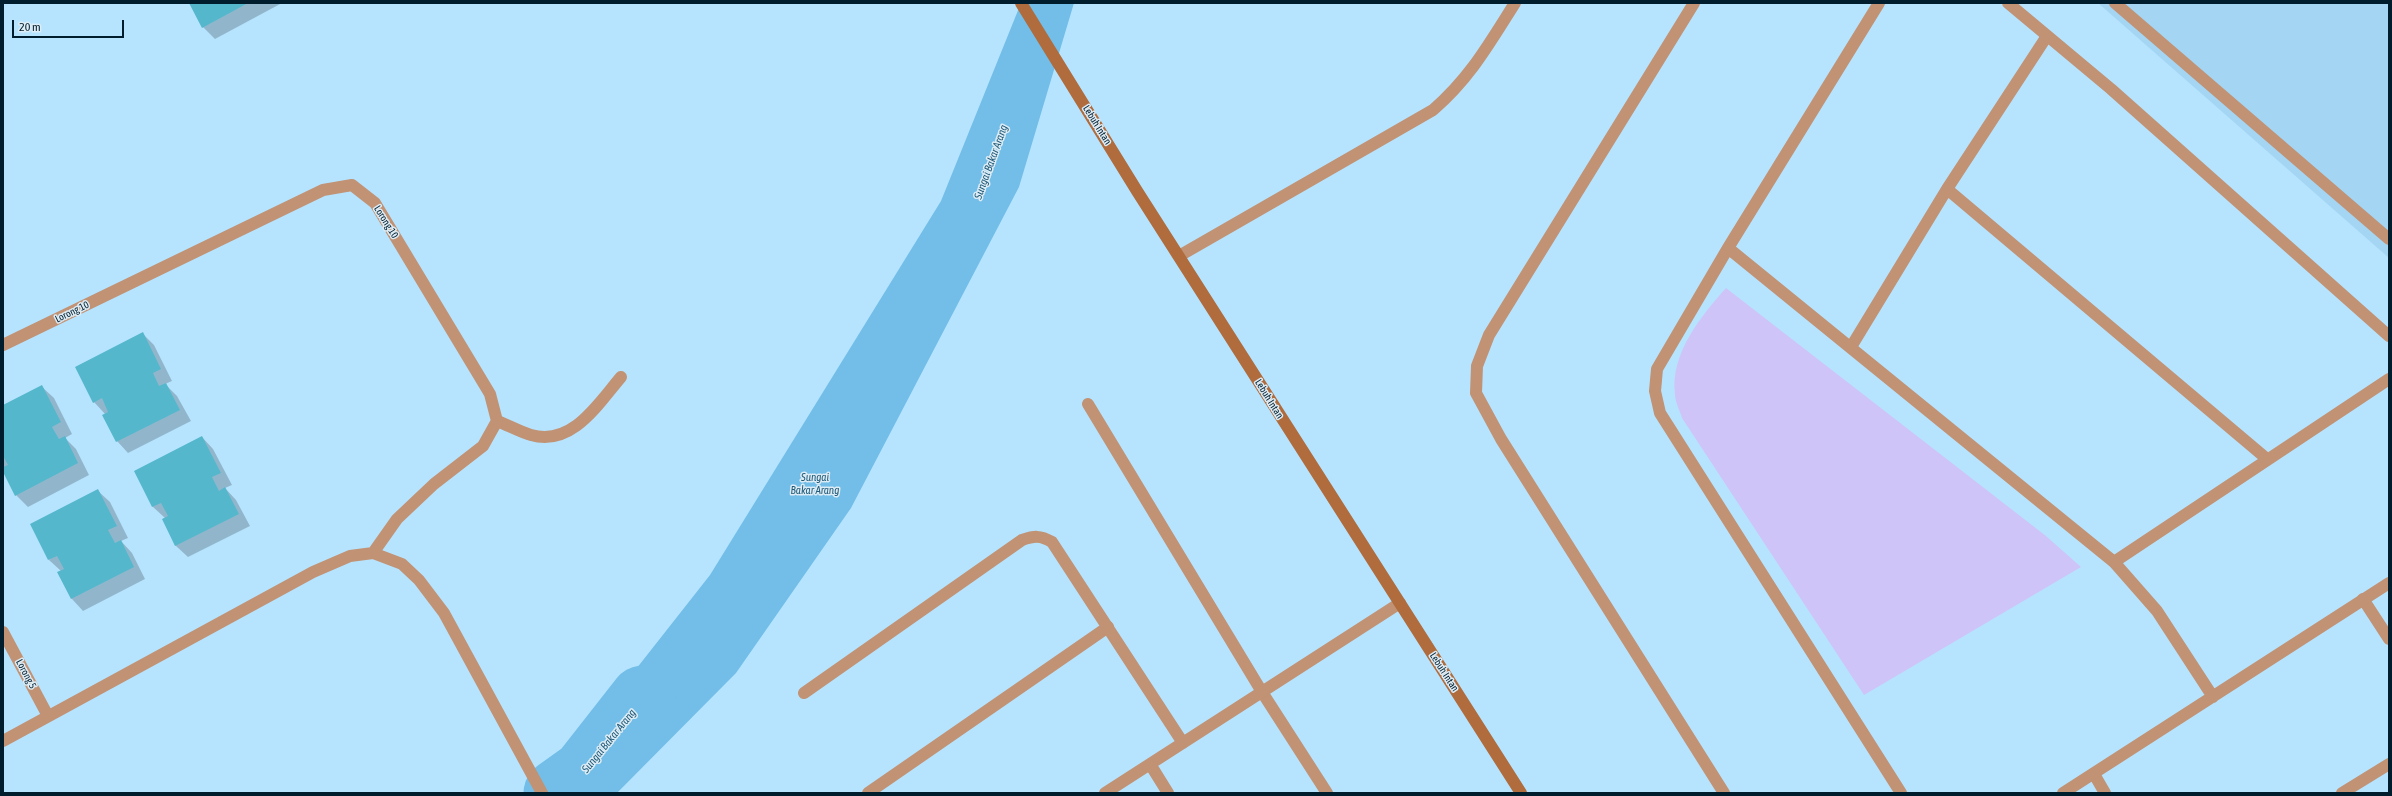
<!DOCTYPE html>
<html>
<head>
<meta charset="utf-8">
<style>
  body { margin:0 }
  #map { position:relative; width:2392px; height:796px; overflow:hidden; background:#b6e4ff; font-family:"Asap Condensed",sans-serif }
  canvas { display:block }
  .frame { position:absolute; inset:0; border:4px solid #001d2d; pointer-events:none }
  .scale { position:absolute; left:12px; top:20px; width:112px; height:18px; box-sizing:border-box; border:2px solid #001d2d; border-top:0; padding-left:5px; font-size:12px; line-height:14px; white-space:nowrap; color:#001d2d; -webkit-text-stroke:3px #ddecf5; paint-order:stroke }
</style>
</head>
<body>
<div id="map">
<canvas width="2392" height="796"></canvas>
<div class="frame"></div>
<div class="scale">20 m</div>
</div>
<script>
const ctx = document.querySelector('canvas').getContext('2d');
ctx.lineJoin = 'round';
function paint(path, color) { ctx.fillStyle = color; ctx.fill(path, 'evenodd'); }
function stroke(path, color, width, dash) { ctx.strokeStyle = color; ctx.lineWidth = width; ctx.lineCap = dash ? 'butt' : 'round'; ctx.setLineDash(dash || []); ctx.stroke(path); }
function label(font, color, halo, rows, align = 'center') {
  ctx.font = font + ' "Asap Condensed",sans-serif'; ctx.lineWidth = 3; ctx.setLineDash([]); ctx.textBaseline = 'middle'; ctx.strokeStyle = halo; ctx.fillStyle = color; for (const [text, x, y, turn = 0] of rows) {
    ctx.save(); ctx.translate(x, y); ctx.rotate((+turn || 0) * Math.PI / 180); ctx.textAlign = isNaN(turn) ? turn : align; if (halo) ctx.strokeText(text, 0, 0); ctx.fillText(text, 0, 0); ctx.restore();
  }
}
paint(new Path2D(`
  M2098,3H2389V258Z`), '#a4d5f3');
paint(new Path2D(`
  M1726,288L2046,536L2081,567L1864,695L1682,418C1680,411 1675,402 1675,394C1670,354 1701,316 1726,288Z`), '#cec4f8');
paint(new Path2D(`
  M1021,3H1074L1019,187L851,508L736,673L617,793H600L570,753L710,575L941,201Z`), '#72bee8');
paint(new Path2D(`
  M190,3H282L215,39L203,27Z
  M143,334L154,345L172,381L165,384L177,396L191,421L128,453L117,441L105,414L94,402Z
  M42,387L54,398L72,434L65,438L76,449L89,475L28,507L16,495L3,470V406Z
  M202,437L213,449L232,485L225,488L236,500L250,526L188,557L176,546L163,519L165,518L153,507L135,472Z
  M98,491L110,502L128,538L121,541L132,553L145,579L83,611L72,599L58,573L61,571L49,560Z`), '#0003');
stroke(new Path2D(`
  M557,793L585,773L643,699`), '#72bee8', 67);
paint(new Path2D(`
  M189,3H248L202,28Z
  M143,332L161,369L153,373L159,386L166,383L180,410L116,442L102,415L108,412L102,398L93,403L75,367Z
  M42,385L61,422L52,427L59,439L65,436L78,463L15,496L3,472V467L8,465L3,456V405Z
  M202,436L221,473L212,477L219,491L225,487L239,514L175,546L162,519L168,516L161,503L152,507L134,471Z
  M98,489L117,526L108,530L115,543L121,540L134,567L71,599L57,572L64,569L57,556L48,560L30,524Z`), '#54b7cc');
stroke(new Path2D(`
  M1694,3L1489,335L1477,366L1476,393L1501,439L1724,793
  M1947,189L2267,459
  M1851,347L1947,189L2047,36
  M1088,404L1262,692L1327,793
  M497,421C508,425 520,432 531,435C572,447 598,404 621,377
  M2114,562L2389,379
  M2363,599L2389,639
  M2094,774L2105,793
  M868,793L1108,627
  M2342,793L2389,764`), '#c19274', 12);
stroke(new Path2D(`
  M1879,3L1728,248L1657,369L1655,391L1660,413L1901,793
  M2008,3L2111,89L2389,336
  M2115,3L2389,239
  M1728,248L2114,562L2157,611L2213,697
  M1179,256L1433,110C1470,78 1489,44 1515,3
  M3,345L323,190L352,185L375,203L490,394L497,421L483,446L434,484L397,519L373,553
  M3,632L48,716
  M804,693L1022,540C1034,536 1040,535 1052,542L1183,743
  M3,741L313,572L350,556L373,553L402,564L419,580L444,613L542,793
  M1150,764L1168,793
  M1105,793L1400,603
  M2063,793L2389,583`), '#c19274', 12);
stroke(new Path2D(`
  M1021,3L1137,191L1521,793`), '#b06c3d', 12);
label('10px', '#001d2d', '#ddecf5', [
  ["Lebuh Intan",1097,125,58],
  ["Lorong 10",386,222,58],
  ["Lorong 10",72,312,-26],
  ["Lebuh Intan",1269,399,58],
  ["Lebuh Intan",1444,672,57],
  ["Lorong 5",26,674,62]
]);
label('italic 11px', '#1f5977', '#ddecf5', [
  ["Sungai Bakar Arang",991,162,-70],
  ["Sungai",815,478],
  ["Bakar Arang",815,491],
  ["Sungai Bakar Arang",609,741,-51]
]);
</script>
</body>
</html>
